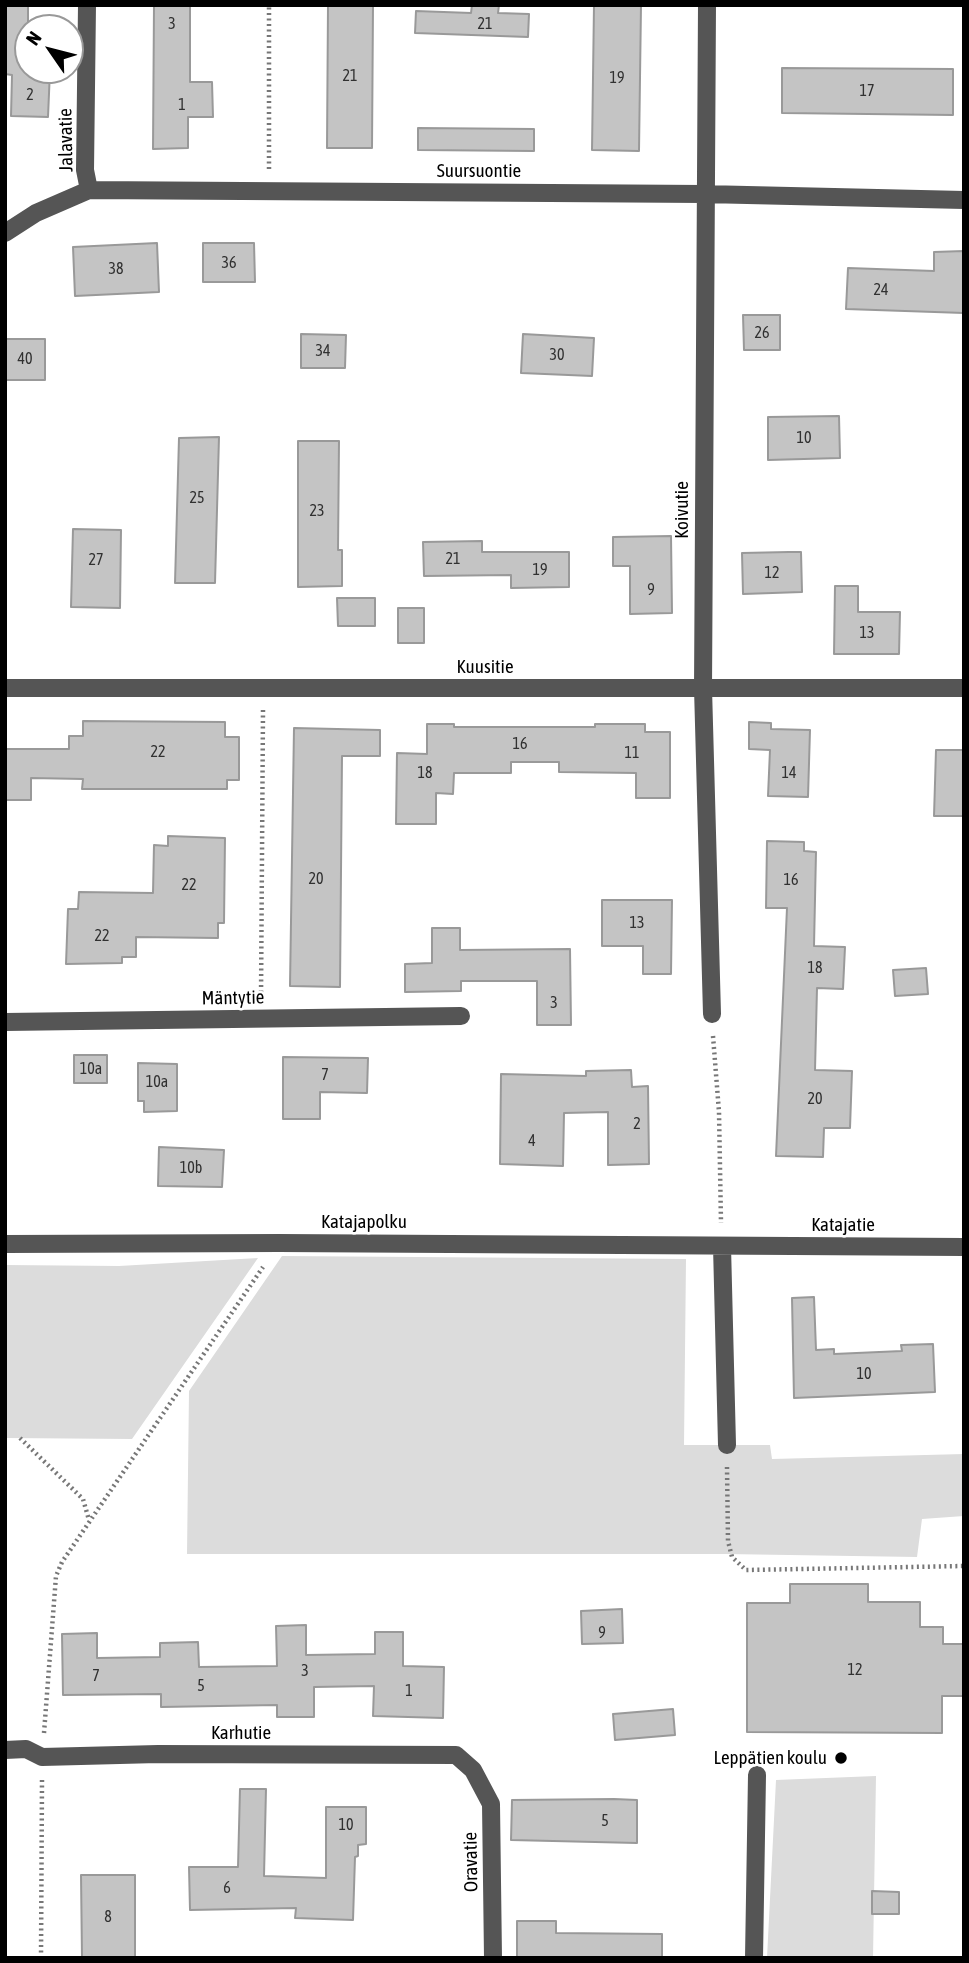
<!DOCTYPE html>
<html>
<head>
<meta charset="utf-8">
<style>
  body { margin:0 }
  #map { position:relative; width:969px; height:1963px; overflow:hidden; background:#fff; font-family:"Asap Condensed",sans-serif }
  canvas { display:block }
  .frame { position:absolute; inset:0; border:7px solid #000; pointer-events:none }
  .north { position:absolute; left:14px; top:14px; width:70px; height:70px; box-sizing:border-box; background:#fff; border:2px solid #999; border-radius:50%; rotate:305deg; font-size:19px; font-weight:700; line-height:28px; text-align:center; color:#000 }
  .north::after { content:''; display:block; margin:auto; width:24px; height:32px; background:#000; clip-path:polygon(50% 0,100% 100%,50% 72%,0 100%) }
</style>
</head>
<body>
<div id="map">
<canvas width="969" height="1963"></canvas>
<div class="frame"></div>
<div class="north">N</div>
</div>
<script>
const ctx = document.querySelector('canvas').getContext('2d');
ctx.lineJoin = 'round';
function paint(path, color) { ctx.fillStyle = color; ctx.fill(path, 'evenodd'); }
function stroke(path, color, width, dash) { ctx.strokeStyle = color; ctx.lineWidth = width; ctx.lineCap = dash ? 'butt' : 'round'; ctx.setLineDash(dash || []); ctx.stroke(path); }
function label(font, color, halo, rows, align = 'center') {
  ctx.font = font + ' "Asap Condensed",sans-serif'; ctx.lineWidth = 5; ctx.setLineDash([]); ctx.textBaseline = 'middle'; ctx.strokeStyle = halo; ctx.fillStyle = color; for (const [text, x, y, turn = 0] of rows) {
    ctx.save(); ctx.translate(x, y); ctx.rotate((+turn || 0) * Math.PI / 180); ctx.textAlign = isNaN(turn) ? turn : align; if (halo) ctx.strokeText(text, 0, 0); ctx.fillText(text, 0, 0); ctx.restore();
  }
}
paint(new Path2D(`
  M282,1256L686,1259L684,1445H770L772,1459L964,1454V1516L922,1519L917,1557L725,1554H187L189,1391Z
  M258,1258L132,1439L5,1438V1265L119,1266Z
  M876,1776L873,1958H767L776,1780Z`), '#dcdcdc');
const building = new Path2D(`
  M5,5H28V70H50L48,117L11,116L12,75L5,74Z
  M154,5H190V82H212L213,117H188V148L153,149Z
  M328,5H373L372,148H327Z
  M472,5H499L498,13L529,14L528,37L415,33L416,11L471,13Z
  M594,5H641L639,151L592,150Z
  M782,68L953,69V115L782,113Z
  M418,128L534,129V151L418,150Z
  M157,243L159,292L75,296L73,247Z
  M203,243H254L255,282H203Z
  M964,251V313L846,309L848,268L934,271V252Z
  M743,315H780V350H744Z
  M301,334L346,335L345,368H301Z
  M523,334L594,338L592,376L521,373Z
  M5,339H45V380H5Z
  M839,416L840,458L768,460V417Z
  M219,437L215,583H175L179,438Z
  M298,441H339L338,550H342V586L298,587Z
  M73,529L121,530L120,608L71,607Z
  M671,536L672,613L630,614V566H613V537Z
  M482,541V552H569V587L511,588V575L424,576L423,542Z
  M789,552H801L802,592L743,594L742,553Z
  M835,586H858V612H900L899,654H834Z
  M337,598H375V626H338Z
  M398,608H424V643H398Z
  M83,721L225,722V737H239V780H227V789H82L83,779L31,778V800H5V749H69V736H83Z
  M749,722L771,723V729L810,730L808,797L768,796L770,750L749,749Z
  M427,724H454V727H595V724H645V732H670V798H636V773L559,772V762H511V773H454L453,794L436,793V824H396L397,753L427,754Z
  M294,728L380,730V756H342L340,987L290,986Z
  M936,750H964V816H934Z
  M168,836L225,838L224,923H218V938L136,937V957H122V963L66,964L68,909H78L79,892L153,893L154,845L168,846Z
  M767,841L804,842V851L816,852L814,946L845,947L843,989L817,988L815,1070L852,1071L850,1128H824L823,1157L776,1156L787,908H766Z
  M602,900H672L671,974H643V946H602Z
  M432,928H460V950L570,949L571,1025H537V981H461V991L405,992V964L432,963Z
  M926,968L928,994L895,996L893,970Z
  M74,1055H107V1083H74Z
  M283,1057L368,1058L367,1093L320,1092V1119H283Z
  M138,1063L177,1064V1111L144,1112V1101H138Z
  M631,1070L632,1087L648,1086L649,1164L608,1165V1112L564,1113L563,1166L500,1164L501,1074L586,1076V1071Z
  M159,1147L224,1150L222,1187L158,1186Z
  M814,1297L816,1350L834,1349V1354L902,1351L901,1345L933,1344L935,1392L794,1398L792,1298Z
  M790,1584H868V1602H920V1627H943V1644H964V1696H942V1733L747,1732V1603H790Z
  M622,1609L623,1643L582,1644L581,1611Z
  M306,1625V1655L375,1654V1632H403V1666L444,1667L443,1718L373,1716L374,1686L314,1687V1717H277V1705L161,1707V1694L63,1695L62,1634L97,1633V1658L160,1657V1643L198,1642L199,1667L277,1666L276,1626Z
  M673,1709L675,1735L615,1740L613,1714Z
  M240,1789H266L264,1876L326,1878V1807H366V1844L358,1845V1856L355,1857L353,1920L295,1918L296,1908L190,1910L189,1867H238Z
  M614,1799L637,1800V1843L511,1840L512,1800Z
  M81,1875H135V1958H82Z
  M872,1891L899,1892V1914H872Z
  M517,1921H556V1933L662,1934V1958H517Z`);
paint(building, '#c4c4c4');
stroke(building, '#999', 2);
stroke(new Path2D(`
  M269,169V5
  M261,998L263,710
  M713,1036L719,1112L721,1223
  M20,1438L83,1499L89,1520
  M727,1467L728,1541L732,1557L746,1570L964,1566
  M44,1733L56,1576L62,1562L263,1267
  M41,1958L42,1780`), '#777', 4.5, [2, 3.5]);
stroke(new Path2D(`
  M87,5L85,170L89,190
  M707,5L703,688L712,1014
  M5,233L36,213L89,190L704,194L964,200
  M5,688H964
  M5,1022L461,1016
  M5,1244L279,1243L964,1247
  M722,1246L727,1445
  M5,1750L26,1749L42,1757L158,1754L456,1755L473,1770L491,1804L493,1958
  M754,1958L757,1775`), '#555', 18);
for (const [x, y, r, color] of [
  [841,1758,7,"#000"]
]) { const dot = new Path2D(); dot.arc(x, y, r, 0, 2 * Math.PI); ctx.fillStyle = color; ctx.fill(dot); stroke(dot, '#fff', 2.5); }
label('16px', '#313131', null, [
  ["3",172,24],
  ["21",485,24],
  ["21",350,76],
  ["19",617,78],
  ["17",867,91],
  ["2",30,95],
  ["1",182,105],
  ["36",229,263],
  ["38",116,269],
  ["24",881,290],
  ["26",762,333],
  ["34",323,351],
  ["30",557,355],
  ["40",25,359],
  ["10",804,438],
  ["25",197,498],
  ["23",317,511],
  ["21",453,559],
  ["27",96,560],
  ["19",540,570],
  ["12",772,573],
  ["9",651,590],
  ["13",867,633],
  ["16",520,744],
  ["22",158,752],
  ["11",632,753],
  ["18",425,773],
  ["14",789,773],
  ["20",316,879],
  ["16",791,880],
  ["22",189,885],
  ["13",637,923],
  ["22",102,936],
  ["18",815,968],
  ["3",554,1003],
  ["10a",91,1069],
  ["7",325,1075],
  ["10a",157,1082],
  ["20",815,1099],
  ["2",637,1124],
  ["4",532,1141],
  ["10b",191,1168],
  ["10",864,1374],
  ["9",602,1633],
  ["12",855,1670],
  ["3",305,1671],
  ["7",96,1676],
  ["5",201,1686],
  ["1",409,1691],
  ["5",605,1821],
  ["10",346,1825],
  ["6",227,1888],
  ["8",108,1917]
]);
label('19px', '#000', '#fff', [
  ["Jalavatie",66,140,-91],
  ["Suursuontie",479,171],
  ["Koivutie",682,510,-90],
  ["Kuusitie",485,667],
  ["Mäntytie",233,998,-1],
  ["Katajapolku",364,1222],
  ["Katajatie",843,1225],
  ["Karhutie",241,1733],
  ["Oravatie",471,1862,-91]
]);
label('19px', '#000', '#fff', [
  ["Leppätien koulu",827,1758]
], 'right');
</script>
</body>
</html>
